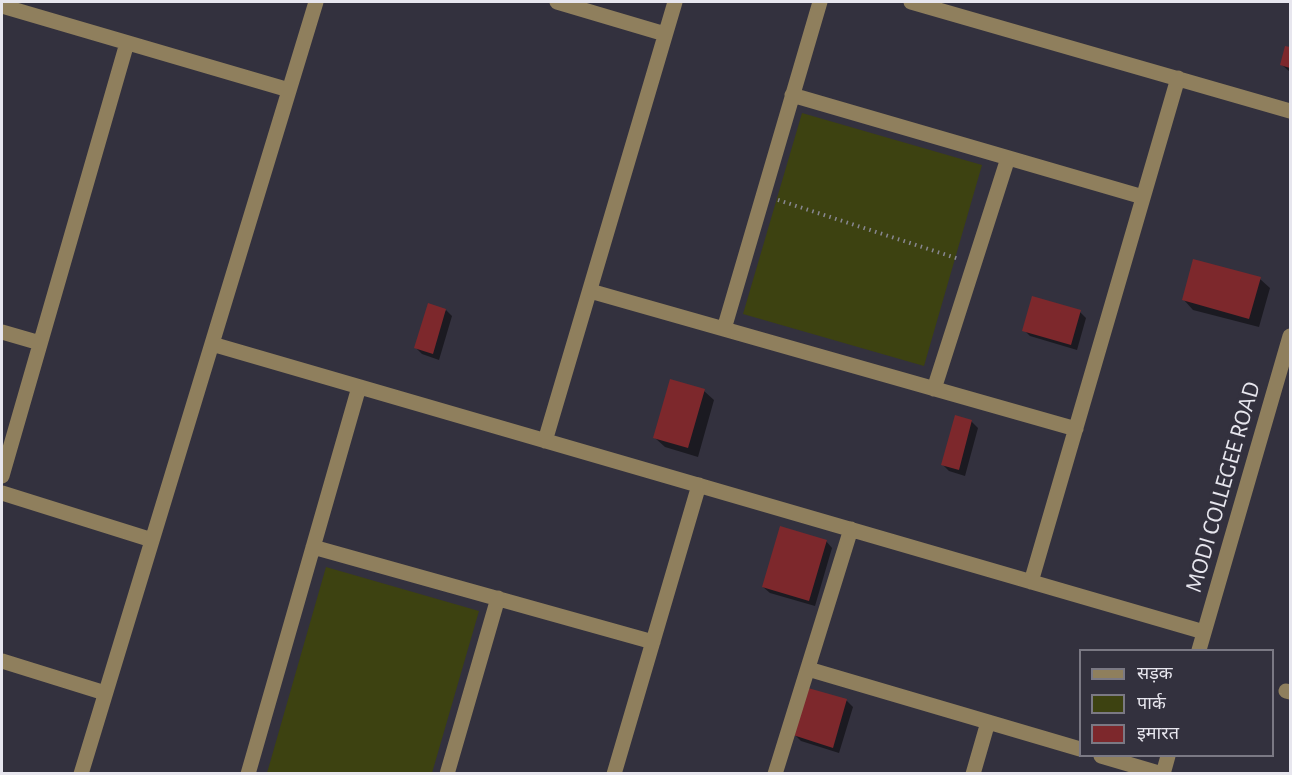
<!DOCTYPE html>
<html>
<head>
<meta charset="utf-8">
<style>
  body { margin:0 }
  #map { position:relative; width:1292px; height:775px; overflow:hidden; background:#33313e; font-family:"Alegreya Sans","Noto Sans Devanagari",sans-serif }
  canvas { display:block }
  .frame { position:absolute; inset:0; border:3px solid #e7e6ee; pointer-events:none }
  .legend { position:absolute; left:1079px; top:649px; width:195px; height:108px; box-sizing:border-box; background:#33313e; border:2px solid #7b7984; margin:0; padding:8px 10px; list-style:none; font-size:18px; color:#e7e6ee }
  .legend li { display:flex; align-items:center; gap:12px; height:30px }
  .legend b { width:30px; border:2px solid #7b7984 }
</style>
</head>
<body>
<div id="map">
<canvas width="1292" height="775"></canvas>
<div class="frame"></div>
<ul class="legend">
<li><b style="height:8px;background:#8f7f5d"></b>सड़क</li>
<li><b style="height:16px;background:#3d4211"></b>पार्क</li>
<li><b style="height:16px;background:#7d282c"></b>इमारत</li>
</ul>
</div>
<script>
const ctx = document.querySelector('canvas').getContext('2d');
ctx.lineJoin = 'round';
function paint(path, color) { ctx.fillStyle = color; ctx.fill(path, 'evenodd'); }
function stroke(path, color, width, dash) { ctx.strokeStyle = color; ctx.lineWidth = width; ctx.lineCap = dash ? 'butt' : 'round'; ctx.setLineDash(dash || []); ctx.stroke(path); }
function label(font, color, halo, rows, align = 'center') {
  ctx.font = font + ' "Alegreya Sans",sans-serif'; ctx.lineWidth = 6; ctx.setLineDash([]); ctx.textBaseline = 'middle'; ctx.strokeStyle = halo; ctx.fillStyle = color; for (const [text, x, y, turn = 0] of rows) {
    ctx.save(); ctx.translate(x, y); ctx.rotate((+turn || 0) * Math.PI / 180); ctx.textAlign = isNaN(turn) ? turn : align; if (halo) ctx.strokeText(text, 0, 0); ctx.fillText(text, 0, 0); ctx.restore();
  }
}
paint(new Path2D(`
  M802,113L982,165L924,366L743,314Z
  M326,567L479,611L432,773H267Z`), '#3d4211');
paint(new Path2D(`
  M1286,47L1290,48V72L1282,65Z
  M1260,279L1270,288L1259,327L1193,310L1184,300Z
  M446,310L452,316L439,360L422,354L416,348Z
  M1080,312L1086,318L1077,350L1030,336L1024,330Z
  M704,391L714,400L698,457L665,447L655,438Z
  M971,421L978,428L965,476L949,471L943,465Z
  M826,541L832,548L815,606L770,593L763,587Z
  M809,689L847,701L853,707L839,753L801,741L795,735Z`), '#0007');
paint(new Path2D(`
  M1285,46L1290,47V68L1280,65Z
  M1193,259L1261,277L1249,319L1182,300Z
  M1032,296L1081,310L1071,345L1022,331Z
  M428,303L446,309L433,354L414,348Z
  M670,379L705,389L688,448L653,438Z
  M955,415L972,420L959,470L941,465Z
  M780,526L827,540L809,601L762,587Z
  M808,688L847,699L833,748L793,735Z`), '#7d282c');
stroke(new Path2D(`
  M778,200L959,259`), '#888791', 4, [1.5, 4.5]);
stroke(new Path2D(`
  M557,2L665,34
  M911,2L1290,111
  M2,6L289,90
  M792,95L1143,197
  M590,291L1076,429
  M724,329L820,2
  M2,332L40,343
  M212,344L1204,632
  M934,389L1008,158
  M545,441L675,2
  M2,476L127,43
  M2,493L152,540
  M313,547L653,642
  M1031,582L1178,78
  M1199,650L1290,336
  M2,661L105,693
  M808,669L1080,749
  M1286,691L1290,692
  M1101,756L1162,774
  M81,774L316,2
  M248,774L359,387
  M447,774L498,598
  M614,774L699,485
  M775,774L851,529
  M973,774L988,722
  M1163,774L1168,756`), '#8f7f5d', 15);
label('24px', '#e7e6ee', '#33313e', [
  ["MODI COLLEGEE ROAD",1223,487,-74]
]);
</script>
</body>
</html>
